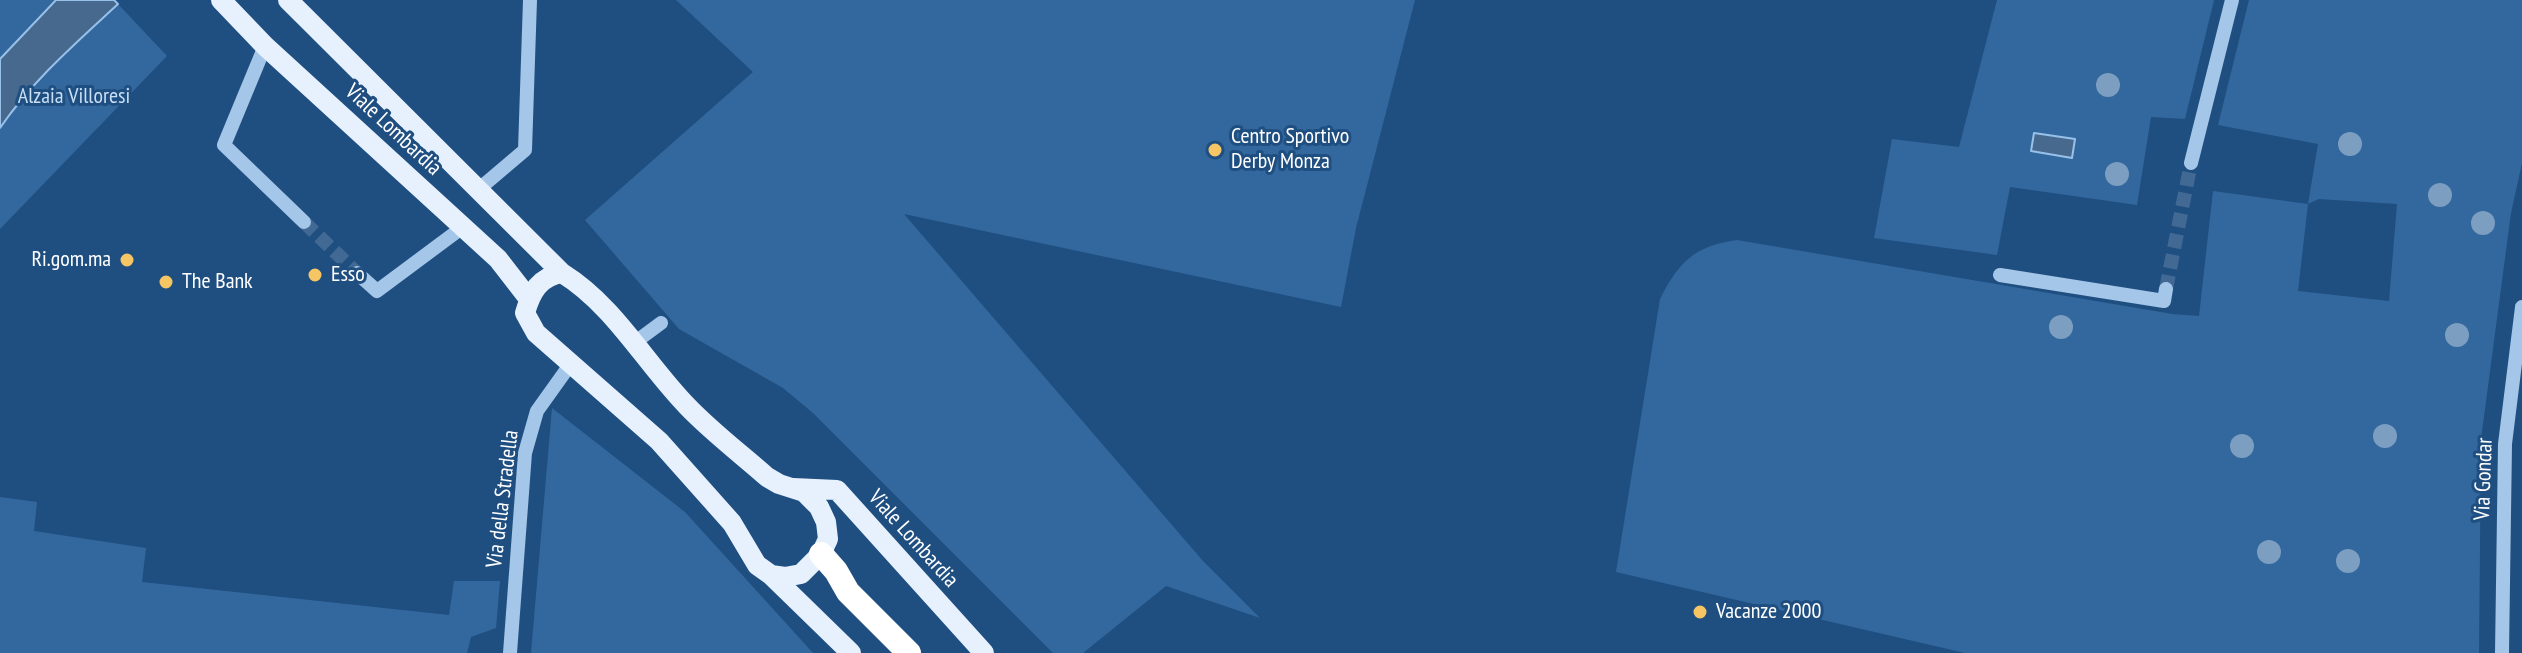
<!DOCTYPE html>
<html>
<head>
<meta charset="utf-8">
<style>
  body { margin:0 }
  canvas { display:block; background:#1f4e80 }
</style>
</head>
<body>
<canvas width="2522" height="653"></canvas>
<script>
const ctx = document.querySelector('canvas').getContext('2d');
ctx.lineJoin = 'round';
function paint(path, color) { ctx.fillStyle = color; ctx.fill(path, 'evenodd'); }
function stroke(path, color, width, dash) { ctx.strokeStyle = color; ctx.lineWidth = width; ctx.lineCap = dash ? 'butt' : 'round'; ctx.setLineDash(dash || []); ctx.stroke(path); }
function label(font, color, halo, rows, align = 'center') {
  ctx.font = font + ' "PT Sans Narrow",sans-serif'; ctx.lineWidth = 6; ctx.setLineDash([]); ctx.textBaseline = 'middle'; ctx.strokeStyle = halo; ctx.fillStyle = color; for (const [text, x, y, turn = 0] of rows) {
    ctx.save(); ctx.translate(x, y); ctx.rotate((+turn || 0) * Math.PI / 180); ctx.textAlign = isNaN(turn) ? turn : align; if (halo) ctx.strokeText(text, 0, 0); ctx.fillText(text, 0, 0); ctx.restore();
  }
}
paint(new Path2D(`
  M0,0H56L0,59Z
  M676,0H1415L1356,228L1341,307L904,214L1203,561L1260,618L1166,586L1083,653H1053L813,413L783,388L679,329L585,220L753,72Z
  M1997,0H2214L2185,119L2151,117L2137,205L2010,187L1997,255L1874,238L1892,139L1959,147Z
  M2249,0H2522V163L2511,213L2481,439L2479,653H1965L1616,572L1660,299C1679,262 1694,246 1737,240L2172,314L2199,316L2213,191L2308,204L2318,144L2218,125ZM2319,199L2397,204L2389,301L2298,291L2308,204Z
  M118,4L167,56L0,229V128L16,104L48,69Z
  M552,408L685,512L813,653H531Z
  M0,497L37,502L34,531L146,548L142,582L449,615L454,581H500L496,628L471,637L467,653H0Z`), '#33689e');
const water = new Path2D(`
  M56,0H114L118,4C76,43 33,80 0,128V59Z
  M2034,133L2075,139L2072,158L2031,151Z`);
paint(water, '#47698d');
stroke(water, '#98c1ea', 2);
stroke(new Path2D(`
  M304,222L357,273
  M2166,289L2191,163`), '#416993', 14, [14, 7]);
stroke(new Path2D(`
  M265,46L224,145L304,222
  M2191,163L2232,0
  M479,189L525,150L530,0
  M357,273L377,291L463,227
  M2000,275L2164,301L2166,289
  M634,343L661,323
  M510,653L525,453L537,411L572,362
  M2502,653L2505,444L2522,307`), '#a4c6e8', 14);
stroke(new Path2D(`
  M221,0L265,46L498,259L529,299
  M288,0L562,273
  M562,273C615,306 645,363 688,407C712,432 741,454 767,477L779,484L804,492L819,507L826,522L828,539L821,554L801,574L785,577L771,575L757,565L732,523L659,441L536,333L525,313C531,292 539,277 562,273Z
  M793,488L837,490L984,653
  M771,575L851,653`), '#e7f1fe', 20);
stroke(new Path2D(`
  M821,554L836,571L848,592L909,653`), '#fff', 24);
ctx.fillStyle = '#7c9ec1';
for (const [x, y] of [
  [2108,85],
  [2350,144],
  [2117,174],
  [2440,195],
  [2483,223],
  [2061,327],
  [2457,335],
  [2385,436],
  [2242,446],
  [2269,552],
  [2348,561]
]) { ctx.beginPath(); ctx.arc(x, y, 12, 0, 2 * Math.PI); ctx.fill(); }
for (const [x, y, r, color] of [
  [1215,150,8,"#f6c564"],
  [127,260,8,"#f6c564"],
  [315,275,8,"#f6c564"],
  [166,282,8,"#f6c564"],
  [1700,612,8,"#f6c564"]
]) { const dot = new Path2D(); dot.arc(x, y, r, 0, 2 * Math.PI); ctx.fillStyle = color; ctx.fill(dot); stroke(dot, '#1f4e80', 3); }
label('22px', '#c8dff6', '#1f4e80', [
  ["Alzaia Villoresi",74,97]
]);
label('22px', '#fff', '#1f4e80', [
  ["Viale Lombardia",393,130,43],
  ["Via Gondar",2484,479,-88],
  ["Via della Stradella",503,499,-83],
  ["Viale Lombardia",913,539,48]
]);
label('22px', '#fff', '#1f4e80', [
  ["Centro Sportivo",1231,137],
  ["Derby Monza",1231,162],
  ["Ri.gom.ma",111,260,"right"],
  ["Esso",331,275],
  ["The Bank",182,282],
  ["Vacanze 2000",1716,612]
], 'left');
</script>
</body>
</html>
